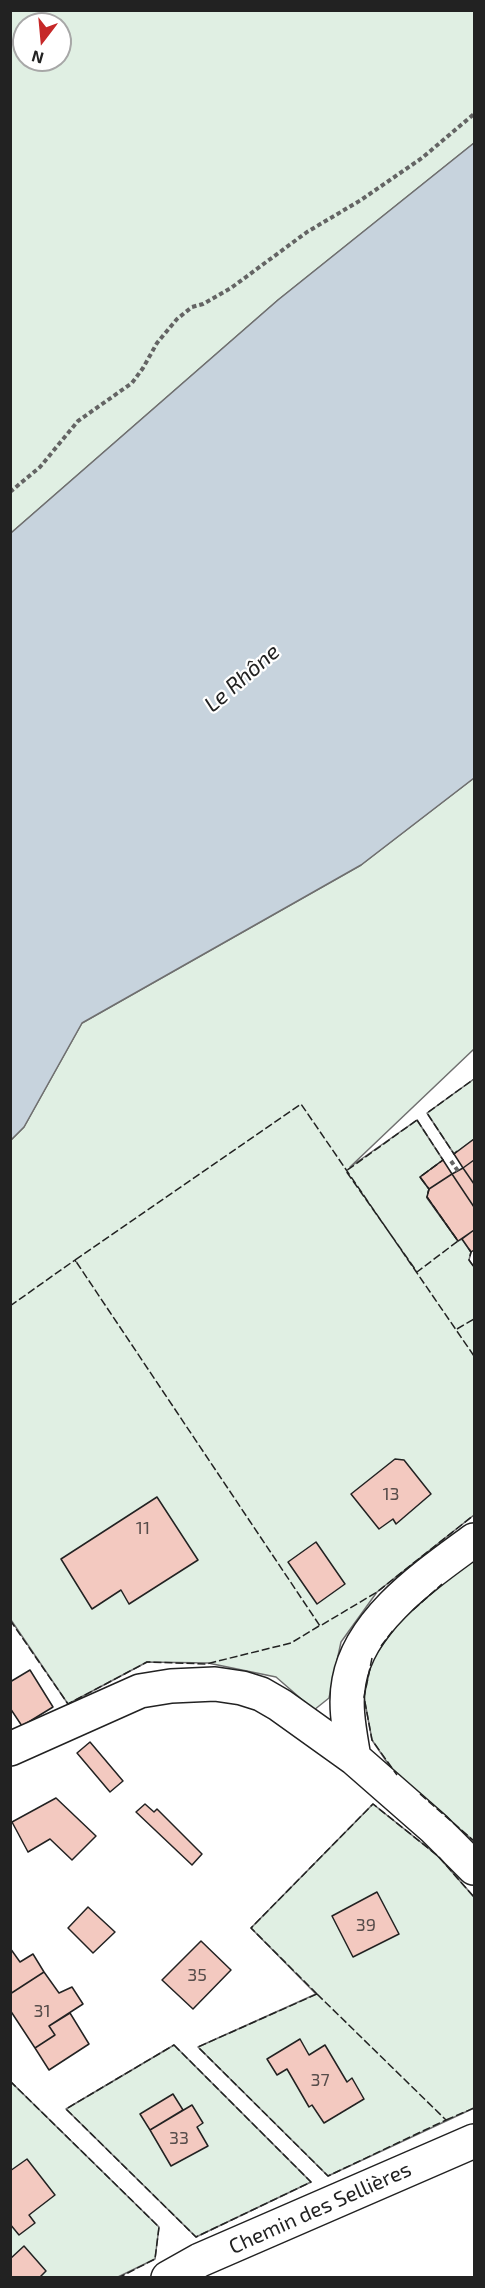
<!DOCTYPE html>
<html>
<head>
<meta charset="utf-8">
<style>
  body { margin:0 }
  #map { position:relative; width:485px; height:2288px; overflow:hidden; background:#fff; font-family:"Exo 2",sans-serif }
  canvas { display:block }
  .frame { position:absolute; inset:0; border:12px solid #222; pointer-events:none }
  .north { position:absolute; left:12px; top:12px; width:60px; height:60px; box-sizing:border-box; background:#fff; border:2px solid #a7a7a7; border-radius:50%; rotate:196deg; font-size:16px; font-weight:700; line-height:24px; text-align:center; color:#222 }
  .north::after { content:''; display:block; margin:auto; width:21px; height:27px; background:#c62828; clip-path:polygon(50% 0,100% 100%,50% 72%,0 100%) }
</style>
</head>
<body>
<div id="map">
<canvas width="485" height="2288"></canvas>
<div class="frame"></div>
<div class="north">N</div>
</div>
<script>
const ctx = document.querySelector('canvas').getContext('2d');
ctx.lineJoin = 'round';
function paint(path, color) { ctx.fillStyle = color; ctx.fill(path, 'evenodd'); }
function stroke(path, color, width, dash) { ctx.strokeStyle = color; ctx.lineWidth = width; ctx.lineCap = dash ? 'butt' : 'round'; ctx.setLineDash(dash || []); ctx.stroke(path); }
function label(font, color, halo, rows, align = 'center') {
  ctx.font = font + ' "Exo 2",sans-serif'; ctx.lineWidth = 4.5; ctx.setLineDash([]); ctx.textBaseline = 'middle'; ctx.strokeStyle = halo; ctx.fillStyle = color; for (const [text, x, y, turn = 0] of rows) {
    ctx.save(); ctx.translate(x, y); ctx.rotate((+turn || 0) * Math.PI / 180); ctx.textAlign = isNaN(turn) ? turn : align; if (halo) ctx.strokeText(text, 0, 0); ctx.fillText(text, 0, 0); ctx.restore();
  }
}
const green = new Path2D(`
  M11,11H474V143L278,300L11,533ZM24,24H60V60H24Z
  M474,778V1049L350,1167L417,1120L443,1160L420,1177L429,1189L427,1198L458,1241L462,1239L471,1252L469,1260L474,1267V1515L377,1592L341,1642L329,1698L314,1710L276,1677L208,1663L147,1662L68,1704L11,1620V1140L24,1127L82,1023L361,865Z
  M474,1079V1139L454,1154L427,1113Z
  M474,1556V1841L395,1774L372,1740L364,1697L372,1659L400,1621Z
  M373,1804L438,1856L474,1897V2108L328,2176L198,2047L316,1994L251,1928Z
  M174,2045L311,2182L196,2237L66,2109Z
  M10,2081L159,2227L155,2259L118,2277H11Z`);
paint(green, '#e0efe3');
stroke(green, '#6f6f6f', 1.5);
const water = new Path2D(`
  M474,143V778L361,865L82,1023L24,1127L11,1140V533L278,300Z`);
paint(water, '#c7d3dd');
stroke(water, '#6f6f6f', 1.5);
const building = new Path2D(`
  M474,1139V1160L463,1168L454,1154Z
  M443,1160L452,1174L429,1189L420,1177Z
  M474,1160V1184L463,1168Z
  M463,1168L474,1184V1207L452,1174Z
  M452,1174L474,1207V1230L458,1241L427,1197L429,1189Z
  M474,1230V1250L471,1252L462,1239Z
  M395,1459L404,1460L431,1494L396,1524L393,1519L379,1529L351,1494Z
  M157,1497L198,1560L129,1604L121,1590L92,1609L61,1559Z
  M316,1542L345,1584L317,1604L288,1562Z
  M30,1670L53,1707L22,1726L10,1708V1682Z
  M90,1742L123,1781L110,1792L77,1753Z
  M56,1798L96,1836L72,1860L50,1839L28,1852L12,1822Z
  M145,1804L154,1812L157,1809L202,1854L192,1865L136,1812Z
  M377,1892L399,1934L353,1957L332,1916Z
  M88,1907L115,1932L93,1953L68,1928Z
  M201,1941L231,1970L193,2009L162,1980Z
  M10,1948L20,1962L33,1954L44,1972L10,1994Z
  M44,1972L59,1993L72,1987L83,2004L49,2026L55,2035L35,2048L10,2010V1994Z
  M70,2013L89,2044L49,2070L35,2048L55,2035L49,2026Z
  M300,2039L309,2055L325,2045L347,2082L352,2078L364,2099L324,2123L312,2105L309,2107L287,2069L277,2075L267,2059Z
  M173,2094L183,2110L150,2130L140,2114Z
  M192,2105L203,2123L197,2127L208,2146L171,2166L150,2130Z
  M27,2159L55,2195L29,2215L35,2223L19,2235L10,2224V2171Z
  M24,2246L46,2271L39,2278H10V2259Z`);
paint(building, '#f3c9c0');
stroke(building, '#222', 1.5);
const minor = new Path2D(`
  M474,1540C428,1574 360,1619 349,1681C344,1706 350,1733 354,1758L434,1828L474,1868
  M10,1749L140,1691L171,1686L215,1684L242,1688L261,1694L280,1705L354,1758
  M168,2278L200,2260L474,2141`);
stroke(minor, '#222', 36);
stroke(new Path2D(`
  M10,492L40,467L78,421L132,383L143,368L157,343L177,319L192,307L203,304L231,288L307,232L361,200L422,158L474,114
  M451,1161L458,1171`), '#646464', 4, [4.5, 3]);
stroke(minor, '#fff', 33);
stroke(new Path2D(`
  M417,1120L443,1160L420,1177L429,1189L427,1197L458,1241L417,1272L346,1171Z
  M457,1151L454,1154L427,1113L474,1079
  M469,1249L471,1252L469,1260L474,1267
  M10,1306L75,1260L76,1262
  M457,1329L474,1319
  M474,1356L301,1104L75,1260L320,1626L377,1592L474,1515
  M413,1610L442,1584
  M10,1620L68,1704L147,1662L206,1664L291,1643L319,1626
  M381,1646L394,1629
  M372,1658L364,1697L372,1740L397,1775
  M420,1794L474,1841
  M317,1994L446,2120L328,2176L198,2047Z
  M317,1994L251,1928L373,1804L438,1856L474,1897
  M174,2045L311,2182L196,2237L66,2109Z
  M10,2081L159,2227L155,2259L118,2278
  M446,2120L474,2108`), '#222', 1.5, [8, 3]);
label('18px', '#564c4a', null, [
  ["13",391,1494],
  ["11",143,1528],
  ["39",366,1925],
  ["35",197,1975],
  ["31",42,2011],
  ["37",320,2080],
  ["33",179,2138]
]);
label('21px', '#222', '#fff', [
  ["Chemin des Sellières",320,2208,-24]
]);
label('italic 22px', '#222', '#fff', [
  ["Le Rhône",242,678,-41]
]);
</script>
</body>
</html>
